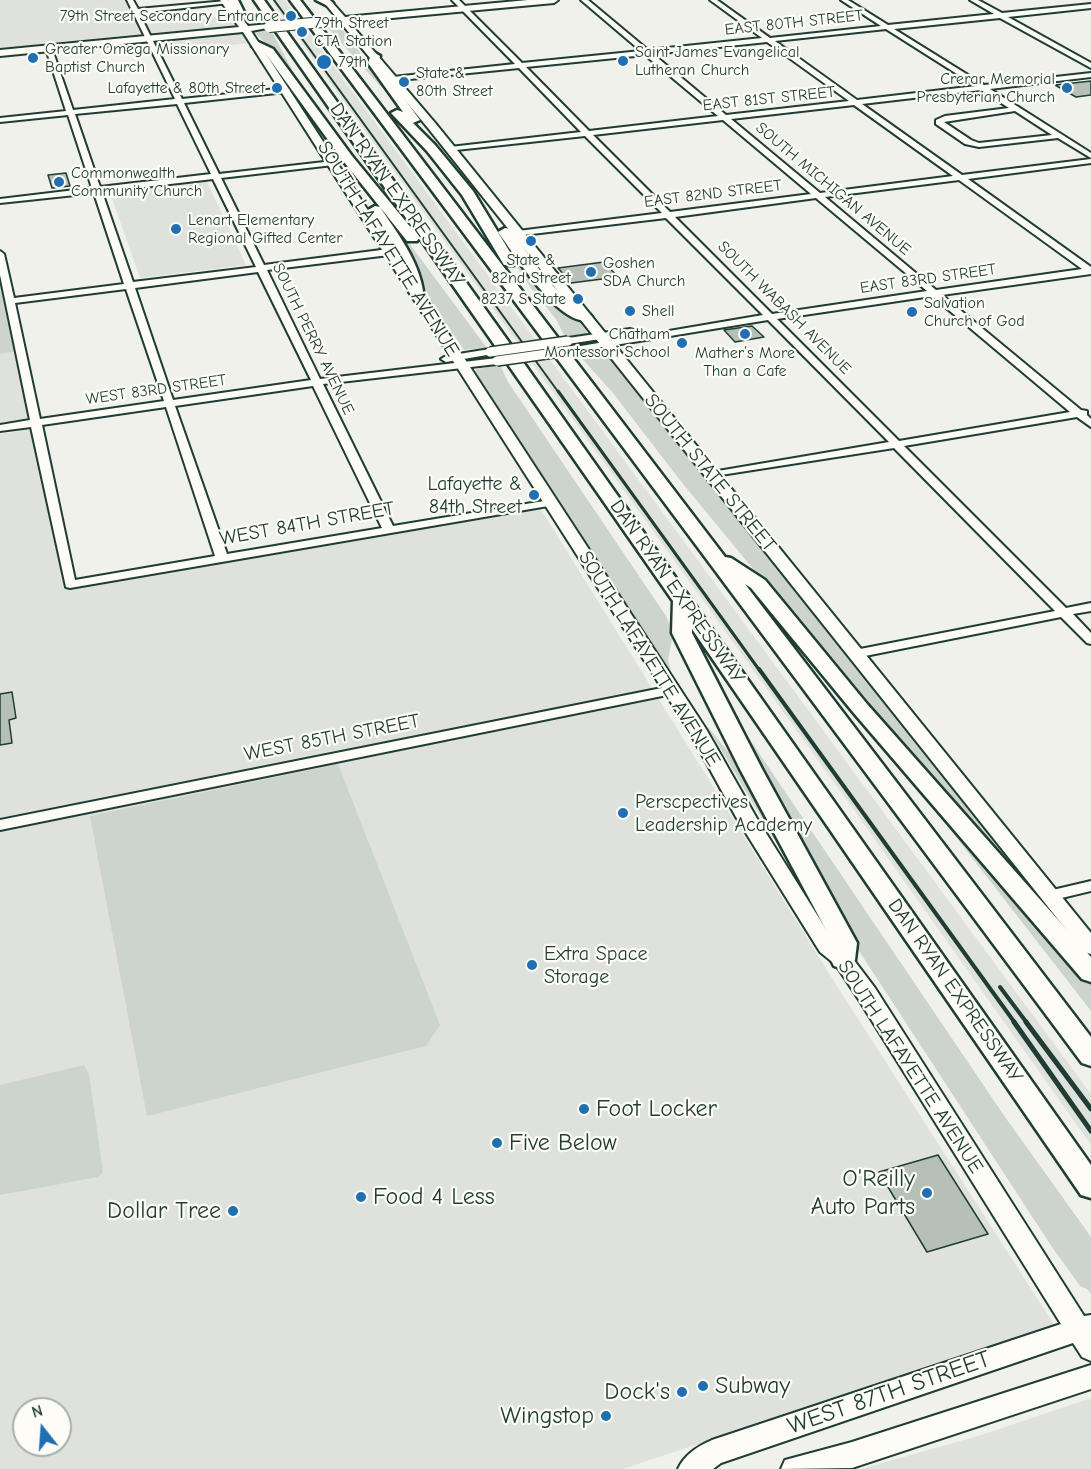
<!DOCTYPE html>
<html>
<head>
<meta charset="utf-8">
<style>
  body { margin:0 }
  #map { position:relative; width:1091px; height:1469px; overflow:hidden; background:#f0f1eb; font-family:"Comic Neue",sans-serif }
  canvas { display:block }
  .north { position:absolute; left:12px; top:1397px; width:60px; height:60px; box-sizing:border-box; background:#fdfcf7; border:2px solid #a4b0a9; border-radius:50%; rotate:343deg; font-size:16px; font-weight:700; line-height:24px; text-align:center; color:#1f3d34 }
  .north::after { content:''; display:block; margin:auto; width:21px; height:27px; background:#1f6fb2; clip-path:polygon(50% 0,100% 100%,50% 72%,0 100%) }
</style>
</head>
<body>
<div id="map">
<canvas width="1091" height="1469"></canvas>
<div class="north">N</div>
</div>
<script>
const ctx = document.querySelector('canvas').getContext('2d');
ctx.lineJoin = 'round';
function paint(path, color) { ctx.fillStyle = color; ctx.fill(path, 'evenodd'); }
function stroke(path, color, width, dash) { ctx.strokeStyle = color; ctx.lineWidth = width; ctx.lineCap = dash ? 'butt' : 'round'; ctx.setLineDash(dash || []); ctx.stroke(path); }
function label(font, color, halo, rows, align = 'center') {
  ctx.font = font + ' "Comic Neue",sans-serif'; ctx.lineWidth = 4.5; ctx.setLineDash([]); ctx.textBaseline = 'middle'; ctx.strokeStyle = halo; ctx.fillStyle = color; for (const [text, x, y, turn = 0] of rows) {
    ctx.save(); ctx.translate(x, y); ctx.rotate((+turn || 0) * Math.PI / 180); ctx.textAlign = isNaN(turn) ? turn : align; if (halo) ctx.strokeText(text, 0, 0); ctx.fillText(text, 0, 0); ctx.restore();
  }
}
paint(new Path2D(`
  M0,0H126L143,37L0,51Z
  M271,0H285L1091,1094V1145L856,813Z
  M229,16L235,25L152,37L146,24Z
  M241,32L250,43L160,52L155,40Z
  M207,182L246,265L140,278L110,193Z
  M15,352L30,419L0,423V354Z
  M33,429L65,583L537,503L830,975L1055,1326L623,1469H0V434ZM24,1409H60V1445H24Z
  M1091,1398V1469H861L985,1434Z`), '#dfe2dc');
paint(new Path2D(`
  M338,24L386,87H381L325,25Z
  M271,30L305,94L274,51L254,32Z
  M369,192H371L487,348L464,350L432,303L405,248Z
  M493,224L566,311L582,323L588,334L565,337L556,319L530,287L490,225Z
  M0,273L15,352L0,354Z
  M600,351H604L1070,934L902,749L683,484L613,393L578,354Z
  M500,365L508,382L666,616L673,633L668,660L672,674L475,372L477,369Z
  M707,726L748,776L803,883L801,884Z
  M744,731L1005,1117L1091,1237V1294L1087,1289L1080,1286L1052,1247L848,934L739,732Z
  M338,764L440,1025L426,1046L147,1116L90,816Z
  M927,795L1091,984V1011L924,796Z
  M84,1065L89,1074L103,1172L98,1177L0,1195V1085Z`), '#cdd3cd');
const building = new Path2D(`
  M1091,81V95L1076,97L1055,85Z
  M66,173L70,186L52,188L48,175Z
  M604,262L618,277L571,283L558,268Z
  M752,326L764,337L735,342L724,330Z
  M12,692L16,718L9,720L12,743L0,745V694Z
  M938,1155L988,1234L927,1252L879,1172Z`);
paint(building, '#b6bfb8');
stroke(building, '#1f3d34', 1.5);
const minor = new Path2D(`
  M127,0H133L138,9L226,1L229,3L139,13L182,99L286,88L290,90L286,92L184,103L219,174L333,161L337,163L333,165L221,178L264,265L389,249L393,252L389,255L267,270L320,379L497,358L502,361L497,364L323,384L393,526L550,500L554,501V505L70,588L66,587L31,427L0,431V425L30,420L0,275V251L4,254L14,298L124,284L94,193L0,203V199L92,188L68,115L0,122V118L66,111L46,49L49,47L52,49L73,110L175,99ZM177,104L211,174L100,187L75,114ZM213,179L256,267L133,282L102,192ZM258,272L311,380L173,400L135,288ZM126,289L164,401L40,419L15,303ZM313,386L382,528L227,554L175,406ZM166,407L215,556L75,580L42,425Z
  M452,0H459L522,63L641,51L581,0H588L648,50L762,38L710,0H717L770,38L881,26L841,0H848L888,25L994,14L970,0H978L1002,13L1091,4V8L1008,17L1091,63V68L1000,18L894,29L984,85L1091,73V77L990,89L1091,153V158L1058,138L979,147L965,144L936,124V120L945,116L1009,108L981,90L862,104L962,175L1091,159V163L968,179L1091,267V274L942,295L1081,410L1087,411V415L1091,419V427L1077,417L904,446L1066,608L1091,603V611L1073,614L1091,633V644L1087,643L1061,617L855,658L851,657L849,654L855,650L1055,611L894,448L708,477L707,475L712,472L889,442L768,320L572,352V348L575,347L763,315L666,218L515,236L514,234L518,231L662,213L585,136L447,151V147H450L581,132L519,68L390,81L389,79L393,77L515,64ZM886,29L976,86L857,100L775,41ZM767,42L849,101L726,115L653,54ZM645,55L718,116L589,131L526,67ZM854,105L953,176L820,193L731,119ZM1015,111L1052,135L979,143L971,140L944,122ZM723,120L811,194L670,212L593,135ZM959,180L1082,269L936,290L825,197ZM816,198L927,291L772,314L675,217ZM932,296L1070,412L899,441L777,319Z
  M630,329L633,330V334L568,344L563,341L568,338Z
  M490,349L493,350V354L446,362L441,359L446,356Z
  M672,686L679,690L677,693L0,830V820Z
  M1091,881V891L1049,901L1044,900L1041,896L1044,892Z`);
const major = new Path2D(`
  M220,0H228L248,26L269,24L273,27L251,31L706,729L756,817L834,942L850,955L875,988L1084,1316L1091,1315V1361L1082,1357L1073,1343L721,1463L713,1469H678C684,1455 698,1446 712,1440L1061,1324L859,1000L836,965L820,952L736,817L688,729L243,32L0,56V50L239,27Z
  M322,0H330L345,17L528,0H558L554,3L349,22L436,124L1091,933V954L1084,952L428,128L341,23H332V19L337,18Z
  M1091,1365V1389L852,1468L781,1469L785,1460L852,1442Z`);
const highway = new Path2D(`
  M228,0H238L244,12L240,18L231,16L234,12Z
  M254,0H264L523,362L1091,1165V1198L1081,1195L692,629V633L762,769L857,943L855,960L852,966L843,969L834,966L831,960L833,943L740,769L672,633L673,601Z
  M290,0H300L725,557L731,558L765,580L867,704L1091,957V982L1082,979L853,712L751,588L745,584L1091,1037V1066L1082,1063Z
  M316,0H329L333,3L328,6Z
  M256,41L273,49L352,156L417,235L419,238L417,241H407L344,162L265,53L252,46V42Z
  M375,53L380,56L378,63L420,120L413,123L435,145L473,191L516,262L514,265H504L462,195L427,151L391,113L397,110L403,112L368,63L371,54Z
  M375,206L380,207C397,233 418,259 423,291L421,294H411L409,291L399,259L368,210Z
  M505,228L510,229C526,250 540,273 559,292C569,301 585,308 592,317L590,320C560,328 514,254 498,232Z`);
stroke(minor, '#1f3d34', 4);
stroke(major, '#1f3d34', 4);
stroke(highway, '#1f3d34', 5);
paint(minor, '#fdfcf7');
paint(major, '#fdfcf7');
paint(highway, '#fdfcf7');
stroke(new Path2D(`
  M274,0L559,393`), '#1f3d34', 2);
stroke(new Path2D(`
  M558,391L760,671`), '#1f3d34', 3);
stroke(new Path2D(`
  M759,669L1015,1023
  M1000,987L1027,1023`), '#1f3d34', 4);
stroke(new Path2D(`
  M1014,1022L1091,1131
  M1026,1022L1091,1109`), '#1f3d34', 5);
const minorBridge = new Path2D(`
  M490,352L568,341
  M497,361L575,350`);
const majorBridge = new Path2D(`
  M269,27L323,22`);
stroke(minorBridge, '#1f3d34', 12, []);
stroke(majorBridge, '#1f3d34', 12, []);
stroke(minorBridge, '#fdfcf7', 9);
stroke(majorBridge, '#fdfcf7', 10);
for (const [x, y, r, color] of [
  [291,16,6,"#1f6fb2"],
  [302,32,6,"#1f6fb2"],
  [33,58,6,"#1f6fb2"],
  [623,61,6,"#1f6fb2"],
  [324,62,8,"#1f6fb2"],
  [404,82,6,"#1f6fb2"],
  [277,88,6,"#1f6fb2"],
  [1067,88,6,"#1f6fb2"],
  [59,182,6,"#1f6fb2"],
  [176,229,6,"#1f6fb2"],
  [531,241,6,"#1f6fb2"],
  [591,272,6,"#1f6fb2"],
  [578,299,6,"#1f6fb2"],
  [630,311,6,"#1f6fb2"],
  [912,312,6,"#1f6fb2"],
  [745,334,6,"#1f6fb2"],
  [682,343,6,"#1f6fb2"],
  [534,495,6,"#1f6fb2"],
  [623,813,6,"#1f6fb2"],
  [532,965,6,"#1f6fb2"],
  [584,1109,6,"#1f6fb2"],
  [497,1143,6,"#1f6fb2"],
  [927,1193,6,"#1f6fb2"],
  [361,1197,6,"#1f6fb2"],
  [233,1211,6,"#1f6fb2"],
  [703,1386,6,"#1f6fb2"],
  [682,1392,6,"#1f6fb2"],
  [606,1416,6,"#1f6fb2"]
]) { const dot = new Path2D(); dot.arc(x, y, r, 0, 2 * Math.PI); ctx.fillStyle = color; ctx.fill(dot); stroke(dot, '#fdfcf7', 2); }
label('16px', '#1f3d34', '#fdfcf7', [
  ["79th Street Secondary Entrance",279,16,"right"],
  ["79th Street",314,23],
  ["CTA Station",314,41],
  ["Greater Omega Missionary",45,49],
  ["Baptist Church",45,67],
  ["Saint James Evangelical",635,52],
  ["Lutheran Church",635,70],
  ["79th",338,62],
  ["State &",416,73],
  ["80th Street",416,91],
  ["Crerar Memorial",1055,79,"right"],
  ["Presbyterian Church",1055,97,"right"],
  ["Lafayette & 80th Street",265,88,"right"],
  ["Commonwealth",71,173],
  ["Community Church",71,191],
  ["Lenart Elementary",188,220],
  ["Regional Gifted Center",188,238],
  ["State &",531,260,"center"],
  ["82nd Street",531,278,"center"],
  ["Goshen",603,263],
  ["SDA Church",603,281],
  ["8237 S State",566,299,"right"],
  ["Salvation",924,303],
  ["Church of God",924,321],
  ["Shell",642,311],
  ["Chatham",670,334,"right"],
  ["Montessori School",670,352,"right"],
  ["Mather’s More",745,353,"center"],
  ["Than a Cafe",745,371,"center"]
], 'left');
label('16px', '#1f3d34', '#fdfcf7', [
  ["EAST 80TH STREET",794,23,-6],
  ["EAST 81ST STREET",769,99,-6],
  ["SOUTH MICHIGAN AVENUE",833,189,40],
  ["EAST 82ND STREET",713,194,-7],
  ["EAST 83RD STREET",928,279,-8],
  ["SOUTH WABASH AVENUE",784,308,45],
  ["SOUTH PERRY AVENUE",313,339,64],
  ["WEST 83RD STREET",156,390,-8]
]);
label('20px', '#1f3d34', '#fdfcf7', [
  ["DAN RYAN EXPRESSWAY",397,195,55],
  ["SOUTH LAFAYETTE AVENUE",388,249,58],
  ["SOUTH STATE STREET",710,473,51],
  ["WEST 84TH STREET",307,524,-10],
  ["DAN RYAN EXPRESSWAY",677,592,55],
  ["SOUTH LAFAYETTE AVENUE",649,659,58],
  ["WEST 85TH STREET",332,738,-11],
  ["DAN RYAN EXPRESSWAY",955,991,55],
  ["SOUTH LAFAYETTE AVENUE",910,1067,57]
]);
label('20px', '#1f3d34', '#fdfcf7', [
  ["Lafayette &",522,484,"right"],
  ["84th Street",522,507,"right"],
  ["Perscpectives",635,802],
  ["Leadership Academy",635,825],
  ["Extra Space",544,954],
  ["Storage",544,977]
], 'left');
label('24px', '#1f3d34', '#fdfcf7', [
  ["Foot Locker",596,1109],
  ["Five Below",509,1143],
  ["O'Reilly",915,1179,"right"],
  ["Auto Parts",915,1207,"right"],
  ["Food 4 Less",373,1197],
  ["Dollar Tree",221,1211,"right"],
  ["Subway",715,1386],
  ["Dock's",670,1392,"right"],
  ["Wingstop",594,1416,"right"]
], 'left');
label('24px', '#1f3d34', '#fdfcf7', [
  ["WEST 87TH STREET",889,1393,-19]
]);
</script>
</body>
</html>
